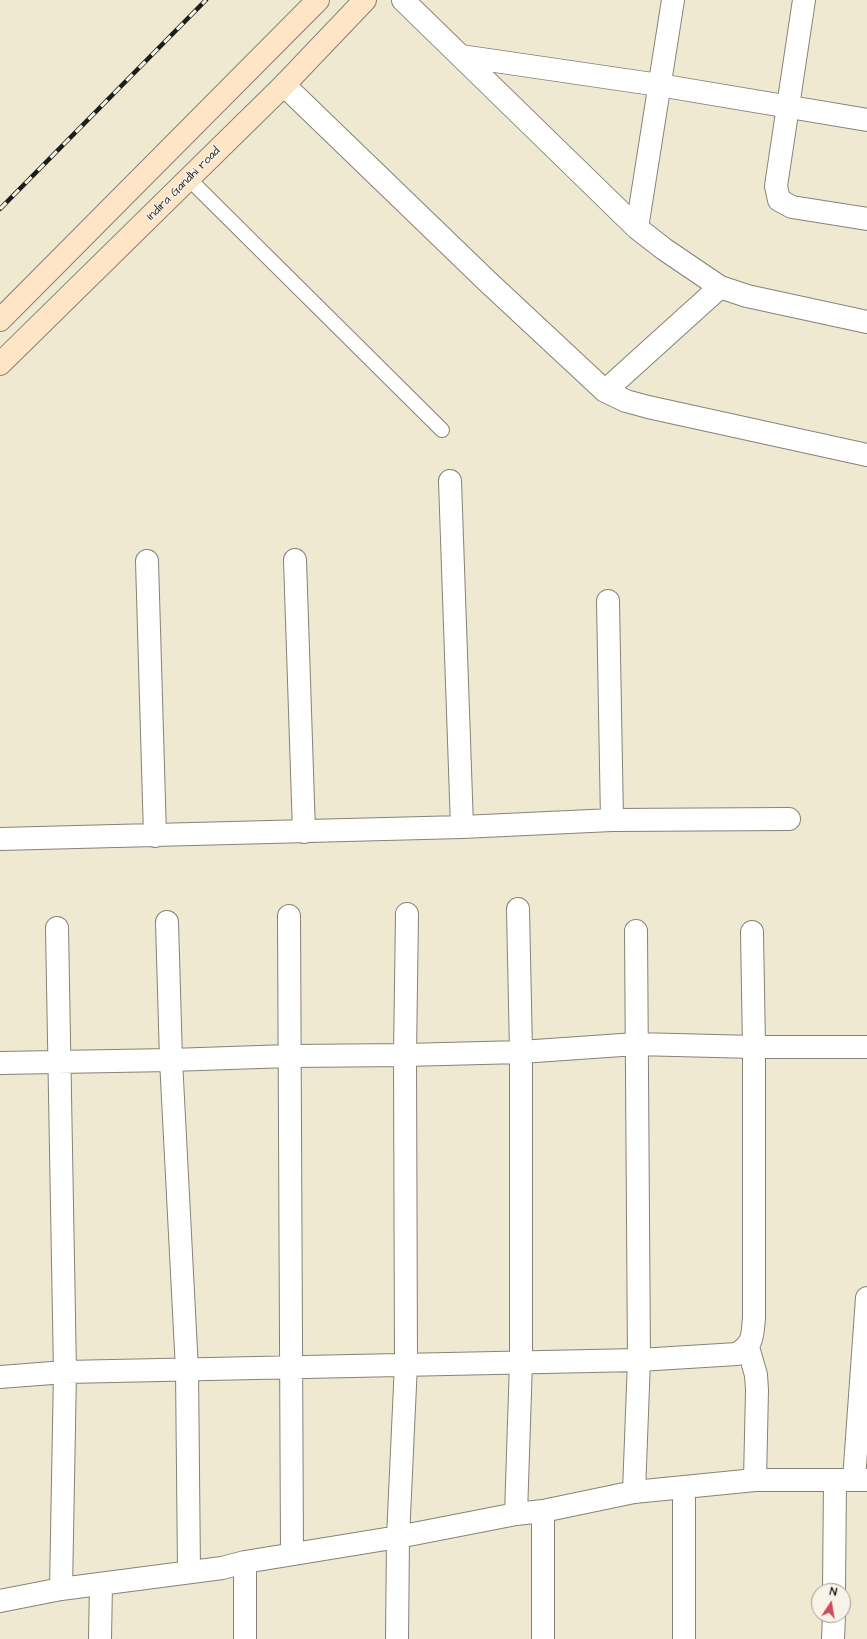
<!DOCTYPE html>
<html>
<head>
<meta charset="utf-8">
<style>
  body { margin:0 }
  #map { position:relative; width:867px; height:1639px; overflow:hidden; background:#efe9d2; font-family:"Architects Daughter",sans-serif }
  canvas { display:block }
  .north { position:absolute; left:811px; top:1583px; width:40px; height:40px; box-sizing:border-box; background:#f7f3e8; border:1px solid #9f9d96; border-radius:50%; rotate:12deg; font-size:11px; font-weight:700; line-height:16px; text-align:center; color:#1c1c1c }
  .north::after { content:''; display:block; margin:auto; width:14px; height:18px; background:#d1495b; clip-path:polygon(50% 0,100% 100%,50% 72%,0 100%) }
</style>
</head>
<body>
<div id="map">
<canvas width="867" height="1639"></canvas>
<div class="north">N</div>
</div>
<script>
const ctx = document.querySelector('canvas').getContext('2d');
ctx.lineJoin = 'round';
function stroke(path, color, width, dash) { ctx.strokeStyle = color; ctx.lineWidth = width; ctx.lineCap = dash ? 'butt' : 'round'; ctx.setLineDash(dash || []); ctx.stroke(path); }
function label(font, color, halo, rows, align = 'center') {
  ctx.font = font + ' "Architects Daughter",sans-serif'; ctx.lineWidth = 3; ctx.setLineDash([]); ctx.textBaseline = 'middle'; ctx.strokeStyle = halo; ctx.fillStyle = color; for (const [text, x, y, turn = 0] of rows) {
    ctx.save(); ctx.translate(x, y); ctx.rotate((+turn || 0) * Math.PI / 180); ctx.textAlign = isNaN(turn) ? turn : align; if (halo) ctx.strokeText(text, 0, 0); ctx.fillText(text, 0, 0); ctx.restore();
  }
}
const service = new Path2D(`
  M189,179L442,430`);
const minor = new Path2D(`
  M403,0L637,228L664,249L720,287L747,296L867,322
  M804,0L776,186L779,200L792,207L867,219
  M461,56L659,85L867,120
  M284,85L487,281L605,391L626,401L648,407L867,455
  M637,228L673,0
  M605,391L720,287
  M450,481L462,827
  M295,560L304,832
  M147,561L155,836
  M608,601L612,820
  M0,839L462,827L612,820L789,819
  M518,909L521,1052L636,1044L754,1047H867
  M289,916L292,1554
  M167,922L171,1060L187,1370L189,1572
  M57,928L65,1372L61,1589
  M0,1063L171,1060L289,1056L405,1055L521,1052V1362L516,1514
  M748,1347L756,1375L757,1390L755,1480
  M0,1377L65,1372L639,1360L737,1354C754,1343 752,1337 754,1318V1047L752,932
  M854,1480L867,1298
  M634,1492L639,1360L636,931
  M834,1591L835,1480
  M0,1601L61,1589L222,1568L245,1562L398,1537L516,1514L543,1511L634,1492L755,1480H867
  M100,1639L101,1584
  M245,1639V1562
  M397,1639L398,1537L406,1364L405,1055L407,914
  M543,1639V1511
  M684,1639V1488
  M833,1639L834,1615`);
const secondary = new Path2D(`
  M0,320L318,0
  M0,364L284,85L365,0`);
stroke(service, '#868277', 16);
stroke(minor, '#868277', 24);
stroke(secondary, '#868277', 24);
stroke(service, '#fff', 14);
stroke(minor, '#fff', 22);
stroke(secondary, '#fee5c5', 22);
const rail = new Path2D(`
  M0,209L206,0`);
stroke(rail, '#1c1c1c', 4.5);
stroke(rail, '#f7f3e8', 3, [9]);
label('12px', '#1c1c1c', '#f7f3e8', [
  ["Indira Gandhi road",184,184,-45]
]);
</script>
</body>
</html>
